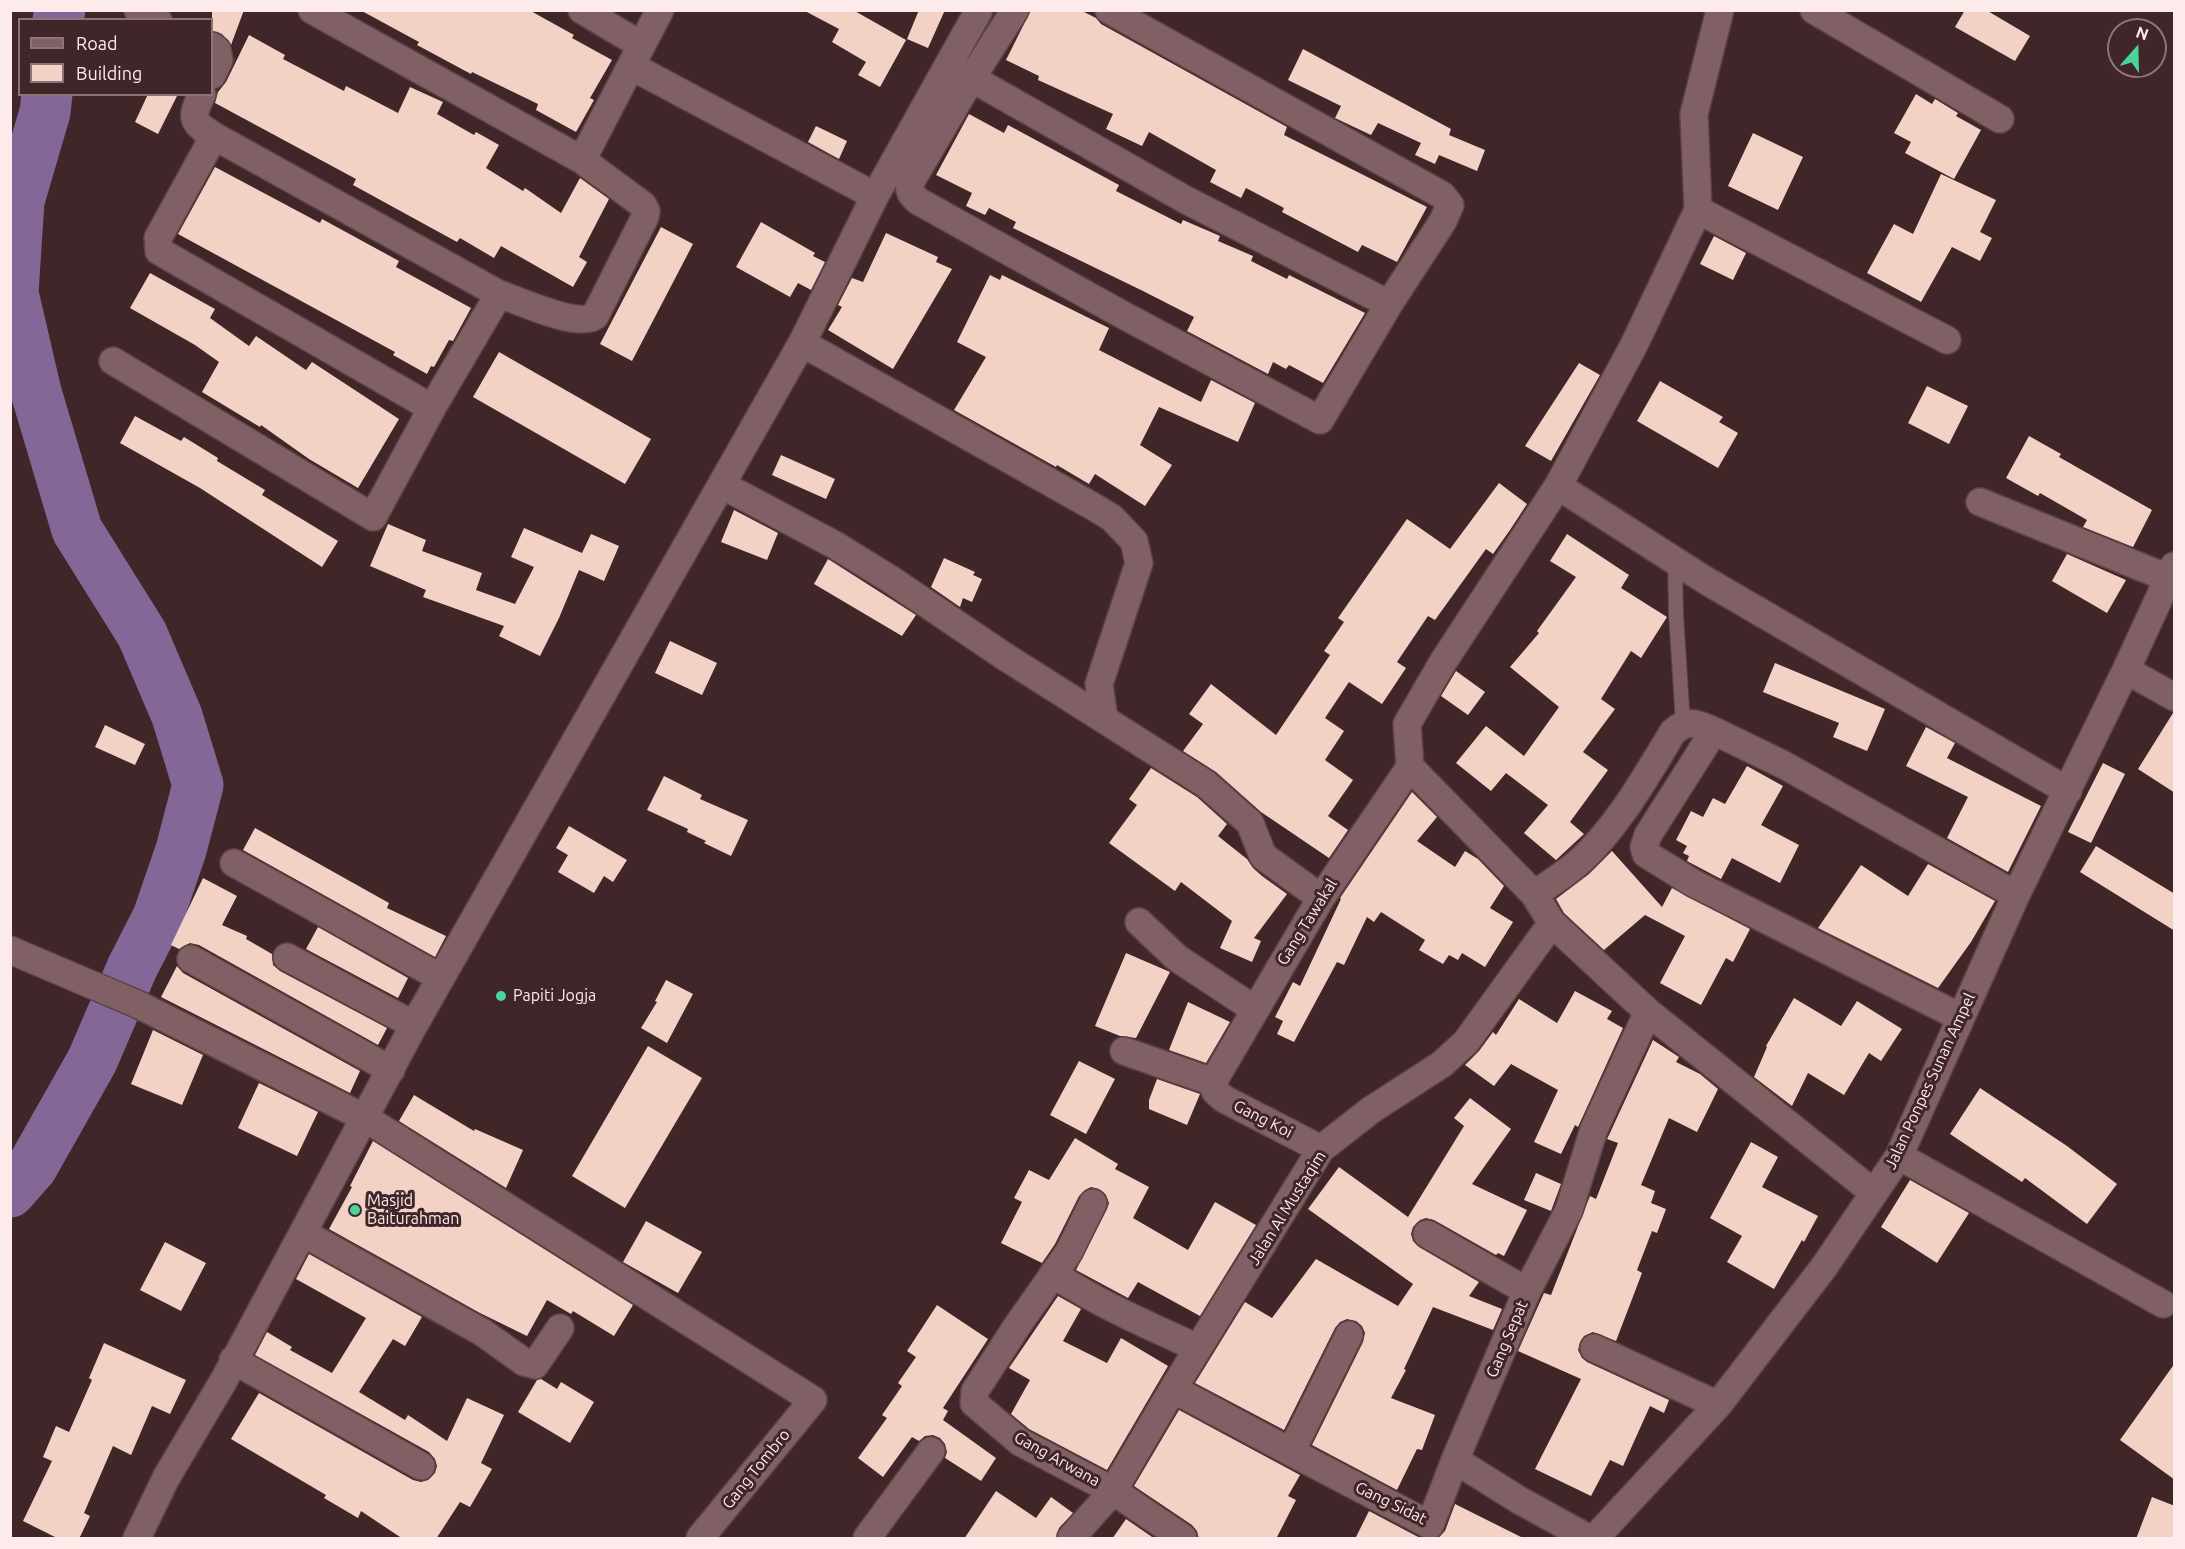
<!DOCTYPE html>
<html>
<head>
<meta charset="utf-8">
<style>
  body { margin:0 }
  #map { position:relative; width:2185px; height:1549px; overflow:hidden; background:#402529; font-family:Ubuntu,sans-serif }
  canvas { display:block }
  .frame { position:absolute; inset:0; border:12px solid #fdeaeb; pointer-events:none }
  .legend { position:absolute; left:18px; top:18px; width:195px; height:78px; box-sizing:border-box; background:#402529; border:2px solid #8c7477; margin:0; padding:8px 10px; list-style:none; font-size:18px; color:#fdeaeb }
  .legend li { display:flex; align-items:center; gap:12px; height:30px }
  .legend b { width:30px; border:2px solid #8c7477 }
  .north { position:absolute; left:2107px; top:18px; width:60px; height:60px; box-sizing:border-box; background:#402529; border:2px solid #8c7477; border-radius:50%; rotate:20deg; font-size:16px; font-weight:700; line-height:24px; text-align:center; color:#fdeaeb }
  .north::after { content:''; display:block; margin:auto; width:21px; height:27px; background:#4ad49c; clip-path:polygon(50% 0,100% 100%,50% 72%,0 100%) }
</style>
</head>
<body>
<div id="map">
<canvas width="2185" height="1549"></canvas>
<div class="frame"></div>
<ul class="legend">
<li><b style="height:8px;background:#806064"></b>Road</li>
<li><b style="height:16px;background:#f3d2c6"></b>Building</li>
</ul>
<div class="north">N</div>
</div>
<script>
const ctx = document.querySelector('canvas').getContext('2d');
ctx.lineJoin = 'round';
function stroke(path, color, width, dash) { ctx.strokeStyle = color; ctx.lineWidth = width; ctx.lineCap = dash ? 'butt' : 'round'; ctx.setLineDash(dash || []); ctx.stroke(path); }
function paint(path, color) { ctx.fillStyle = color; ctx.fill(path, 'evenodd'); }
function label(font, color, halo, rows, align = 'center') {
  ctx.font = font + ' Ubuntu,sans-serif'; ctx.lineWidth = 6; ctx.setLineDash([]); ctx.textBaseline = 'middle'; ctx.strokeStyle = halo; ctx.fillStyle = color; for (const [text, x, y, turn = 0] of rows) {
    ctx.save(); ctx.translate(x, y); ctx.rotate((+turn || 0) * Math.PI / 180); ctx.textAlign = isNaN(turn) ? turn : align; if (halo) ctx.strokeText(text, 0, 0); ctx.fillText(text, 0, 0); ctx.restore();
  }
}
stroke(new Path2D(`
  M58,20L60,10
  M10,1192L32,1167L92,1061L132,968L158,917L181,850L198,785L177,716L142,634L77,530L36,392L13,293L19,201L45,112L47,94`), '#836796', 51);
paint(new Path2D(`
  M212,10H244L231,45L222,34L212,31Z
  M360,10H529L574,35L572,38L612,60L590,98L594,100L576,132L536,110L538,104L472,72L471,74L417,45L419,42Z
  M803,10H853L906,40L880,87L858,75L866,62L832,42L839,29Z
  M919,10H945L928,48L907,39Z
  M1031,10H1080L1096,18L1101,24L1287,127L1284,135L1427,207L1397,262L1362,245L1358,252L1282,212L1284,208L1246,188L1241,198L1210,182L1216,170L1149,132L1142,146L1106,129L1113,114L1038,80L1039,76L1006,60Z
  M1965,10H1986L2030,36L2015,61L1955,27Z
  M249,35L285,55L283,59L344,91L346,86L398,113L410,87L443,102L437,114L474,135L476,132L499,145L486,168L523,191L525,188L561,213L580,178L609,199L579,257L587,262L573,287L501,246L494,258L460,238L457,242L353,185L356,179L215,103L218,92L226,82Z
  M1303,49L1451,129L1449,135L1485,150L1477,171L1439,155L1435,164L1415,155L1421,143L1378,123L1371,135L1335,118L1341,106L1288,80Z
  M148,94H178L158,134L135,122Z
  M1916,94L1932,104L1935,99L1958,113L1956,116L1981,130L1954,179L1905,153L1911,142L1894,133Z
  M969,114L1004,133L1008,125L1119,185L1116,191L1181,224L1183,220L1220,236L1218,241L1253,256L1251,261L1287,279L1289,275L1365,313L1323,383L1289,365L1286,369L1273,362L1268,374L1187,331L1194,317L1143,291L1013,228L1016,222L989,208L985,215L966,206L972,193L936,175Z
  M816,126L847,141L839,159L808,142Z
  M1753,133L1803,157L1778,210L1728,186Z
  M215,167L320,223L322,219L399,261L396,267L471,308L453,341L449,340L434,367L431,366L427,374L393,355L395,352L178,234Z
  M1941,174L1996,200L1980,232L1992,238L1980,261L1952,247L1921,302L1867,273L1894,224L1913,234Z
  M761,222L815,253L813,256L825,262L811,290L798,283L790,297L736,267Z
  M661,227L693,244L632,361L600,344Z
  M886,233L938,257L936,262L952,269L893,369L828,330L842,307L838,305L852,278L863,282Z
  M1714,236L1746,253L1733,280L1700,264Z
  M150,273L215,309L210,318L249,346L256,336L306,370L312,362L399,419L358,488L309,459L261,425L260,427L202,392L219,362L195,345L130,308Z
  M990,275L1000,280L1002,275L1109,328L1099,350L1201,402L1211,380L1255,403L1238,442L1159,407L1140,445L1172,465L1145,506L1095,474L1089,484L1057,465L1056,467L954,410L986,357L957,342Z
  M499,352L651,439L625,484L473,397Z
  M1579,363L1600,375L1551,461L1525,446Z
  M1660,381L1723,417L1719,422L1738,433L1718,468L1637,421Z
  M1927,386L1968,406L1949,444L1908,423Z
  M135,416L181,441L184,437L218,458L217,461L265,490L262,495L338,541L322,567L200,488L120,443Z
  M2029,436L2061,454L2059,457L2152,510L2133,547L2083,527L2087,520L2040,493L2038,496L2006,478Z
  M781,455L835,479L826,499L772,475Z
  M1499,483L1527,504L1510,530L1493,554L1486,549L1435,620L1428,616L1397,662L1406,668L1382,704L1349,682L1325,718L1344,731L1325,760L1353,780L1328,816L1348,830L1329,858L1261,812L1216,772L1183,751L1203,724L1189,714L1211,684L1276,735L1330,655L1324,651L1344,622L1338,618L1407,519L1450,549Z
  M734,510L778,533L767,560L721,542Z
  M388,524L426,540L422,551L482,573L476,590L515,604L534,567L511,557L524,528L582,553L591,534L619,546L604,581L579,570L559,618L540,656L499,636L504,626L423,597L426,590L370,566Z
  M1567,534L1629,575L1621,588L1667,617L1641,658L1631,651L1601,699L1615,709L1583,752L1608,770L1570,822L1584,834L1556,860L1524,833L1548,805L1506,773L1491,791L1456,763L1486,726L1524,756L1559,707L1510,667L1539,633L1537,631L1576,577L1550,561Z
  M2067,554L2126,580L2107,613L2052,581Z
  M944,558L975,572L973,575L982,579L972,602L963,598L960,607L931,587Z
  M828,559L916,615L902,636L814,584Z
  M670,641L717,663L702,695L655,673Z
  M1775,663L1885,709L1867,751L1833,737L1839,723L1763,692Z
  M1456,671L1485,692L1468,715L1441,696Z
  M2173,713H2175V793L2138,769Z
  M105,725L145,744L135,765L95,747Z
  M1926,727L1955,743L1947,758L2041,806L2008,872L1947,838L1968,797L1906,766Z
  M2103,763L2125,774L2091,843L2068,832Z
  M1747,766L1783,786L1761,825L1799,845L1780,883L1732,858L1721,879L1687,861L1689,856L1683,853L1687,846L1676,840L1691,811L1703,817L1713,798L1725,804Z
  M1151,768L1197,797L1227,824L1218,836L1247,859L1253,868L1262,876L1287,894L1254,938L1261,941L1252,962L1220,948L1232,921L1181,882L1175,891L1109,843L1137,805L1129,799Z
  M664,776L702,795L700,799L748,820L731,856L704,843L706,841L687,832L688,829L647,810Z
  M1412,792L1437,817L1417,841L1455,867L1465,851L1478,859L1504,886L1490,908L1513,922L1485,967L1462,953L1458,960L1449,955L1443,964L1419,950L1425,940L1381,912L1374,922L1367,917L1344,965L1337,962L1294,1042L1277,1034L1283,1021L1275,1017L1293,982L1300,986L1341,899L1340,898Z
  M569,826L627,860L613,882L604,876L594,893L558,872L568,855L556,848Z
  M255,828L389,903L387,908L446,936L435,957L243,850Z
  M2096,846L2175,894V931L2080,872Z
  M1612,851L1662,907L1672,888L1750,929L1733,962L1726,958L1701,1005L1660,983L1685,936L1645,915L1604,950L1564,913L1556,899L1589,874Z
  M1928,864L1995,901L1971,942L1938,988L1818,928L1861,865L1908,896Z
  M203,878L237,896L222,925L247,936L246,939L272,954L273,965L280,971L387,1028L378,1045L199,945L190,943L179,949L171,945Z
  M318,927L408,978L398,998L306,949Z
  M1126,953L1170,972L1136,1038L1120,1036L1095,1026Z
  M177,966L183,973L360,1071L350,1093L161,997Z
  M666,980L693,994L667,1043L641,1028L657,1002L655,1001Z
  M1575,991L1612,1011L1607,1019L1623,1028L1578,1127L1575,1125L1561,1154L1534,1142L1558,1090L1511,1064L1494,1086L1465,1065L1479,1051L1493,1032L1496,1035L1519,999L1557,1023Z
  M1794,998L1841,1026L1857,1001L1902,1029L1881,1061L1869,1053L1844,1095L1808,1073L1792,1106L1754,1077L1767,1047L1766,1046Z
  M1188,1002L1230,1022L1206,1063L1169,1050Z
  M153,1030L203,1055L182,1105L131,1084Z
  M1653,1040L1679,1057L1676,1062L1700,1074L1718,1089L1697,1132L1669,1118L1641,1185L1655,1191L1651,1203L1666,1209L1657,1233L1652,1231L1637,1270L1642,1273L1616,1341L1593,1332L1584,1336L1580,1342L1578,1350L1582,1358L1587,1362L1669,1400L1664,1413L1650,1406L1623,1466L1610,1460L1591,1496L1535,1469L1581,1379L1518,1351L1544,1293L1551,1295L1590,1196L1596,1199L1618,1143L1607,1139L1609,1135Z
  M648,1046L702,1078L625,1208L572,1176Z
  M1079,1061L1115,1079L1086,1134L1050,1115Z
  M1157,1079L1200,1094L1187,1125L1149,1109V1100Z
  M259,1083L318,1112L297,1156L238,1128Z
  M1980,1088L2067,1146L2117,1184L2087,1224L2025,1178L2022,1182L1950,1134Z
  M414,1095L474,1131L475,1129L523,1150L506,1188L399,1121Z
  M1470,1098L1511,1129L1472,1184L1527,1210L1504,1256L1498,1253L1496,1255L1434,1220L1426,1218L1420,1220L1413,1227L1411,1234L1413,1241L1419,1247L1479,1282L1469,1296L1502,1309L1493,1330L1433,1307L1404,1369L1406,1370L1391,1398L1435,1415L1422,1450L1417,1449L1397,1490L1312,1445L1363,1342L1365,1333L1362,1326L1356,1321L1347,1319L1340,1322L1335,1328L1284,1430L1195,1383L1245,1302L1272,1318L1316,1259L1398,1306L1413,1284L1308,1209L1339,1167L1408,1217L1464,1126L1454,1118Z
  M1075,1138L1118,1164L1115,1169L1149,1187L1133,1218L1188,1250L1215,1202L1256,1225L1200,1316L1138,1282L1128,1298L1076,1270L1107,1209L1109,1203L1106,1195L1099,1189L1091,1187L1085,1190L1079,1196L1055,1244L1042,1263L1001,1243L1022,1202L1014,1198L1029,1170L1049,1180Z
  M373,1141L633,1305L614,1336L573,1311L571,1314L547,1300L527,1336L480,1313L329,1229L352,1187L350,1186Z
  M1751,1142L1778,1157L1762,1187L1818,1216L1804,1242L1802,1240L1774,1289L1727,1262L1742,1236L1710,1218Z
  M1536,1173L1561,1184L1551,1211L1524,1200Z
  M1910,1180L1969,1213L1937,1263L1881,1227Z
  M646,1221L702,1252L678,1293L623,1262Z
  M165,1242L206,1263L181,1311L140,1290Z
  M309,1254L422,1317L405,1346L393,1339L359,1392L405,1420L408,1415L447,1441L467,1398L504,1415L481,1463L492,1469L470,1507L460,1502L436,1539H403L361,1511L358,1518L324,1498L326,1495L231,1439L259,1393L413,1480L421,1482L428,1480L435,1473L437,1466L435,1459L429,1452L255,1355L267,1332L292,1347L290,1350L332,1373L366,1318L296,1279Z
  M1058,1296L1081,1309L1063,1341L1107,1363L1121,1338L1168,1366L1107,1470L1029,1429L1011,1414L1030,1380L1009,1368Z
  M937,1305L988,1339L943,1408L948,1411L943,1420L996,1458L981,1481L945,1458L947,1452L945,1444L940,1438L933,1435L925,1436L919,1441L912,1437L883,1477L858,1458L887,1418L882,1415L902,1386L898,1383L916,1357L907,1351Z
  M104,1343L186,1380L170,1414L152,1406L131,1455L113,1446L84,1513L90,1516L79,1539H59L23,1521L52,1461L43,1457L56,1426L69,1432L92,1380L89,1378Z
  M2175,1363V1480L2120,1440Z
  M541,1379L557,1389L561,1382L594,1402L570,1443L518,1412L537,1380Z
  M1179,1410L1300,1475L1288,1496L1296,1500L1276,1539H1199L1197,1531L1192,1525L1134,1486Z
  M996,1491L1036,1518L1051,1497L1073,1513L1059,1528L1056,1539H964Z
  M2152,1497L2175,1506V1539H2136Z
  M1455,1504L1525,1539H1437L1445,1531Z
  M1369,1511L1422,1539H1355Z
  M1126,1519L1155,1539H1112Z`), '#f3d2c6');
const lane = new Path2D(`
  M1675,561L1676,614L1683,724`);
const street = new Path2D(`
  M138,10L158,20
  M312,10L582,160
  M582,10L641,45
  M1015,10L971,79L910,183C908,192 912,195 918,201L1123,315L1320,420L1389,304L1443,221L1450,205L1442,195L1109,10
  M1720,10L1694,114L1698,210L1634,345L1558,486L1443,662L1407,724L1410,767L1534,894L1552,923L1648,1012L1874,1193
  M1814,10L2000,119
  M212,46L217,50L219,60L212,75
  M631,66L875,196
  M957,70L1186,200L1389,304
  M202,94C190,119 192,122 214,136L158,238L159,251L432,408
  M214,136L499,294
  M1698,210L1947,340
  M802,343L1094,507L1112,518L1134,541L1139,563L1099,684L1104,719
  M113,361L373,517L432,408L499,294C520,301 577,328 595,316L645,217L646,211L643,205L582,160L660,10
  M722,485L835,545L890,579L1004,656L1206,784L1250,823L1263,856L1321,898
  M1558,486L1705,580L2068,791
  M1980,502L2168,578
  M2126,670L2174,697
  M234,863L441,978
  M1534,894C1550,884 1565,874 1579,862C1618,827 1646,776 1673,732C1689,718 1697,724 1714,731
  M1139,922L1177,958L1254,1009
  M10,950L137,1004L365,1118L813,1400L700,1538
  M287,957L414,1025
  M191,959L391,1070
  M1960,1017L1693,883L1646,854L1644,847L1648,835L1714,731L1784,765L2016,895
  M1124,1051L1213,1082
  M1213,1082L1321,898L1410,767
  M1213,1082L1215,1091L1224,1099L1321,1149
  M1899,1156L2163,1304
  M1093,1203L1069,1252L1017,1326L975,1391L974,1403L1020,1442L1113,1491L1183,1538
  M303,1233L482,1332L524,1362L535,1365L560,1328
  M1427,1234L1527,1291
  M1053,1274C1099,1304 1149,1326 1198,1348
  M1594,1348L1718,1405
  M233,1360L421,1466
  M1173,1389L1291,1452L1349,1335
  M1291,1452L1430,1525L1455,1460L1527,1291L1569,1210L1594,1129L1648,1012
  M1455,1460L1519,1500L1588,1538
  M137,1538L166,1478L224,1380L414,1025L802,343L875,196L979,10
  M867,1538L931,1451
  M1071,1538L1113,1491L1173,1389L1321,1149L1371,1110L1442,1064L1466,1042L1552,923
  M1595,1538L1718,1405L1824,1267L1899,1156L2016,895L2126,670L2174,566`);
stroke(lane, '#5a4245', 16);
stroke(street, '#5a4245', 30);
stroke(lane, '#806064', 14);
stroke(street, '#806064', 27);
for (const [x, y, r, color] of [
  [501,996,6,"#4ad49c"],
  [355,1210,6,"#4ad49c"]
]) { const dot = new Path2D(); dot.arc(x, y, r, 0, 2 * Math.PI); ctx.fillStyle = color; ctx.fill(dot); stroke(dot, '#402529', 2); }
label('16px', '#fdeaeb', '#402529', [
  ["Gang Tawakal",1307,922,-58],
  ["Jalan Ponpes Sunan Ampel",1930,1081,-65],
  ["Gang Koi",1263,1119,27],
  ["Jalan Al Mustaqim",1287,1208,-58],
  ["Gang Sepat",1507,1339,-67],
  ["Gang Arwana",1057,1459,29],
  ["Gang Tombro",756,1469,-51],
  ["Gang Sidat",1391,1503,26]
]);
label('16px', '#fdeaeb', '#402529', [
  ["Papiti Jogja",513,996],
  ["Masjid",367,1201],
  ["Baiturahman",367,1219]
], 'left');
</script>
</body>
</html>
